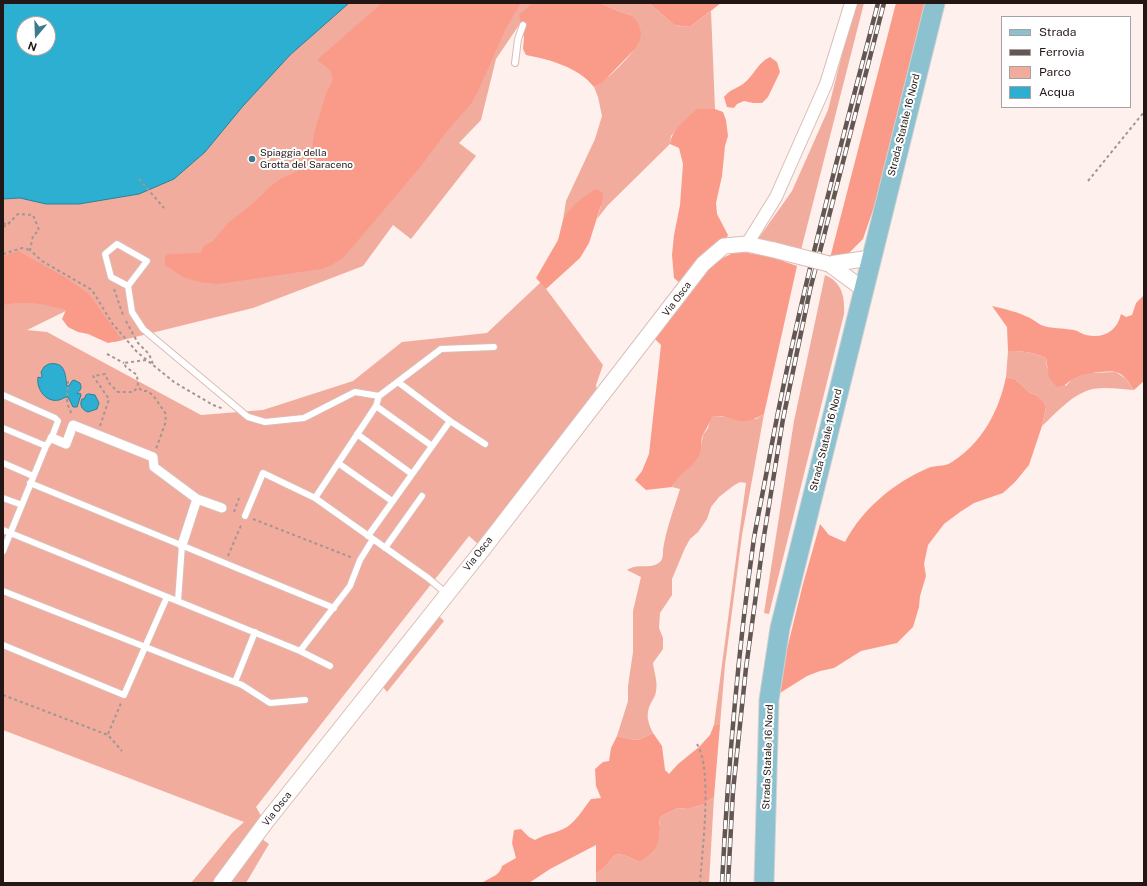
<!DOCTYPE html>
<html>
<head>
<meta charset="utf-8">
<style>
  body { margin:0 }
  #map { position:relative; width:1147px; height:886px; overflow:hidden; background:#fdf0ed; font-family:"Public Sans",sans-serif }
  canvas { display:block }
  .frame { position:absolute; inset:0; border:4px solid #221714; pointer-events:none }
  .legend { position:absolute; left:1001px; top:16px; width:130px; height:92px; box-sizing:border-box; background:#fff; border:1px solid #a7a2a1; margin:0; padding:5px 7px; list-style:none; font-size:12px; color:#221714 }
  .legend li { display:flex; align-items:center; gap:8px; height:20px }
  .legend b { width:20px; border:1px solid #a7a2a1 }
  .north { position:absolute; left:16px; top:16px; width:40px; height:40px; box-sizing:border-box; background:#fff; border:1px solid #a7a2a1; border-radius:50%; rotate:199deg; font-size:11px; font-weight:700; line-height:16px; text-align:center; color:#221714 }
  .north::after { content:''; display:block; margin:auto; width:14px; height:18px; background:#3b7a8f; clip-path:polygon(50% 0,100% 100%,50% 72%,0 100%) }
</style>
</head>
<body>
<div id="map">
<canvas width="1147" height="886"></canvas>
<div class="frame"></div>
<ul class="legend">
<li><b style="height:5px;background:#8cc1d0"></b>Strada</li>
<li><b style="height:5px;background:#635754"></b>Ferrovia</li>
<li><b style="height:11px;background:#f1ac9e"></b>Parco</li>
<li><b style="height:11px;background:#2dafd2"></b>Acqua</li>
</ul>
<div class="north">N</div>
</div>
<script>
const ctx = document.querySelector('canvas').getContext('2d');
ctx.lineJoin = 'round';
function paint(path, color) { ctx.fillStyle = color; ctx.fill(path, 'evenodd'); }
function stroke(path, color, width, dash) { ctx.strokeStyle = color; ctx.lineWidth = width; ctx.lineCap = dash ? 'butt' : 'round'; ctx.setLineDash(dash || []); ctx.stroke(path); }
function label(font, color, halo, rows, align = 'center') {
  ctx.font = font + ' "Public Sans",sans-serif'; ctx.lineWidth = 4; ctx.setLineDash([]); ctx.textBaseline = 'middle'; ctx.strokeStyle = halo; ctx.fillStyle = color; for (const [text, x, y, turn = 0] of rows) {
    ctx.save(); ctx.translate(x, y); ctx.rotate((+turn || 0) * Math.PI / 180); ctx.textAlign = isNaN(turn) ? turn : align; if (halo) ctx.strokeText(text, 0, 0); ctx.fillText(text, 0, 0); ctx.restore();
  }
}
paint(new Path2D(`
  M341,3H534L496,59L481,120L459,143L476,156L411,239L393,225L363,266L253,308L115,342L72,308L27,330L47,332L201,415L263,410L353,381L402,342L487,333L541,282L603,365L596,385L597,391L478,544L469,536L256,807L263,819L213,883H191L232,833L244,822L3,730V199L20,198L290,55Z
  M600,3H649L674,25L690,27L711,11L715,109H704L687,118L671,136L670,144L608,205L597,219L601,206L563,220L566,201L595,139L602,116L598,97L594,87C609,79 631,56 640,41L631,15L618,11Z
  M855,3H864L801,250L758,239L792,191L828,110Z
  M825,275C842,282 845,297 844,314L769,614L764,613L794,421Z
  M1008,351C1022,351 1034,352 1046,358L1047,368L1066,386L1073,378L1087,373L1116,372L1126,379L1134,390C1118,389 1098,385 1084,392C1068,399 1055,414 1042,426L1046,407L1036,395L1030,393L1015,379L1006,377Z
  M764,414L742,535L725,665L720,725H714L746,483L740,482L733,486L719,497L711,507L707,519L698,532L690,539L685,548L672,579V595L660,613L659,628L663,638V649L653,663C654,672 658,682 656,691C656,695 653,699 651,703C645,714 648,723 653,733C634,743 637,740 617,736L628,701V686L633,652V611L641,577L627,570C638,563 647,569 657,564C663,561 663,556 663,550C666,529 674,509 680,489L672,487L674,482L692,464L700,453L703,435L708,428L711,417L716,416L726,417L756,419Z
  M439,616L444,621L387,692L383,687Z
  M714,797L709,883H599L596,882V874C618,860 607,845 639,862L660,824V817L678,808L688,809L702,805Z
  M262,839L269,844L246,883H227Z`), '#f1ac9e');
paint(new Path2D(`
  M382,3H521L506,28L479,89L471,104L447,131L421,166L344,257L332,265L321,269L218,284L200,282L183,277L165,265V256L169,254L201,253L204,246L213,241L228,223L250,206L272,185L282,178L294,173L305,166L312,150L314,133L327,91C339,75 330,69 317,60Z
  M531,3H600L618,11L631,15L637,21L641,32L640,41L636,48L603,82L594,87C578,67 551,60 526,55L523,49L524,38L519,15C522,11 529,8 531,3Z
  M649,3H721L690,27L674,25Z
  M896,3H925L875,204L863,239L847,255L830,258Z
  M770,57L777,62L780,72L768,97L762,103H753L744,101L737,104L734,108L727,107L724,97C732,88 734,90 743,84C754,76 757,63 770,57Z
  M697,109H715L723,112L726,120L728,136L725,146L722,176L716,203L717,214L728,235L726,239L681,284L674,278L672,255L674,235L680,205L683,164L679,148L670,144C672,129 686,119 697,109Z
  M596,189L602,192L603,199L589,243L580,258L546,289L536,278L558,240L563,220L567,213L576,203L588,194Z
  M18,251L65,277L89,294L122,340L108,343L88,334L78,332L68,327L62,319L66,310C45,304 25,300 3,305V256Z
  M737,251L771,257L797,266L764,414C759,417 753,420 746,421C734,422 723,413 712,417C709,425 704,432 702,437C701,442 702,449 700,453C696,466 678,474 672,487L646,490L635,480L642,471L649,454L661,345L654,338C675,311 694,280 720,260C725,256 732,254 737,251Z
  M1144,295V381L1134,390C1129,383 1125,375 1116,372C1107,370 1081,373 1073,379C1065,384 1068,385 1057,387L1049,378L1046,358C1034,352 1022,351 1008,351L1007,327L992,306C1005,309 1018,312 1030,318C1034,320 1037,323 1041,325C1051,329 1064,328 1074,330C1078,331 1082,334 1086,335C1104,339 1117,331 1121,314L1126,317L1132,315L1136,303Z
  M1006,377L1015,379L1030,393L1036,395L1043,402L1046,407L1042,426L1029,465L1015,482L1003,493L974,503L960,512L944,524L928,545L924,564L926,576L920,596L919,607L913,627L897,643L861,651L834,668L820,671L807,676L780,693L787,649L803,584L820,524L829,535L845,542C863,508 894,483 928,468C936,465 945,467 952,462C982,443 999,411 1006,377Z
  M714,725H720L714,797L702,805L688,809L678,808L660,817C658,841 663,847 639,862C607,845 618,860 596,874V845L550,869L529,883H482C490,877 500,876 502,866L516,858L512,843L514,830L521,829L529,837L535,840C545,834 557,833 567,827C578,819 583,809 591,799L601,798L596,786L595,769L603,762L609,761L611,748L617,736C637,740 634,743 653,733L662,746L665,770L669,774L678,764L699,747L710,735Z`), '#fa9b89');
const water = new Path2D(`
  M3,3H349L290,55L243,106L205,152L174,179L139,194L79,204H46L20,198L3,199ZM24,24H48V48H24Z
  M49,364C66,361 65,375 67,386H69L72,381L74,380L80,383C82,388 81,390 77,393L78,394L80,393L81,395L77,407H73L68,397C64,397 63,399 59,400C46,403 36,389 38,377L41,378L42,376L41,372L44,367Z
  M89,394L95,395L99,403L97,409L88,412C82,410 79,405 82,399H84L86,395Z`);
paint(water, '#2dafd2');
stroke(water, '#2a8199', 1);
const service = new Path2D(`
  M515,63L518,39L523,25
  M128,286L111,277L105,254L117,244L147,261L128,286L132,312L143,329L248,417L265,422L304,418L355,392L379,396
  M398,382L450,421L485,444
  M3,395L55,418L58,421L52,437L46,446L3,551
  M376,406L432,446
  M3,428L46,446
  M357,434L412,474
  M3,463L33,476
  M338,463L392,501
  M30,483L334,608
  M3,498L22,505
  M315,498L376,406L379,396L441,349L494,347
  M245,516L263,473L315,498L428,578L447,594
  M3,530L300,651L330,666
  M368,536L450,421
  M385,548L422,496
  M3,591L242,685L270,703L305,700
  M178,601L182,545
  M3,645L124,695L167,597
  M300,651L350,586L360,560L373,539
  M235,682L255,632`);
const pedestrian = new Path2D(`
  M52,438L66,444L73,425L153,457L154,467L197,499L222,508
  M182,545L197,499`);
const minor = new Path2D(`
  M747,244L776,197L826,84L851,3`);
const tertiary = new Path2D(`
  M829,264L871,258
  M829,264L863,289
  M221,883L266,822L484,548L703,264L724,246L747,244L774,250`);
const primary = new Path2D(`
  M764,883L769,700L780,628L935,3`);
stroke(service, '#dbbcb6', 8);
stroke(pedestrian, '#dbbcb6', 11);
stroke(minor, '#dbbcb6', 14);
stroke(tertiary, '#dbbcb6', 17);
stroke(primary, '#d3d1d0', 21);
stroke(new Path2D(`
  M139,179L164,208
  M1088,181L1144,112
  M3,223L7,225
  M3,227L7,225L18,214L33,215L39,230L33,236L30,250L42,261L92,290L112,323L137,352L174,382L213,405L224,409
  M3,254L22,248L30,250
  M114,289L123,315
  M126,321L138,343L149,354L153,364
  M107,354L124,363
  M146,360L124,363L126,367L137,375L138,387L142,391H147L153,395L166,414L165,424L156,449
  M68,381L67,403L72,415
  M100,426L109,399L93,376L105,374L109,383L118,392H133L138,387
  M234,512L239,498
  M253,519L353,558
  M228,556L242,523
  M3,695L108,735L122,751
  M108,734L121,703
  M697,744C713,769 702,851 700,883`), '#a29693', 2, [3, 3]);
stroke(service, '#fff', 6);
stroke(pedestrian, '#fff', 9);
stroke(minor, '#fff', 12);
stroke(tertiary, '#fff', 15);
stroke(primary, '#8cc1d0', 19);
const rail = new Path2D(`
  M722,883C728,768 738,652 754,538C759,510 765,482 770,454C798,302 839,153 878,3
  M728,883L733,791L746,668L764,536L783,419L810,290L884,3`);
stroke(rail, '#635754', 4.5);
stroke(rail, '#fff', 3, [9]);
const tertiaryBridge = new Path2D(`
  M774,250L829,264`);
stroke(tertiaryBridge, '#dbbcb6', 17, []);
stroke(tertiaryBridge, '#fff', 15);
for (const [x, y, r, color] of [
  [252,159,4,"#3b7a8f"]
]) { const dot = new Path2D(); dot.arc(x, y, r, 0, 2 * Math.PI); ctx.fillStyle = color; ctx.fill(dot); stroke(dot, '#fff', 1.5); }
label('10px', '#221714', '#fff', [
  ["Strada Statale 16 Nord",904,125,-76],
  ["Via Osca",677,299,-53],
  ["Strada Statale 16 Nord",826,440,-76],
  ["Via Osca",478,554,-52],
  ["Strada Statale 16 Nord",768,757,-88],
  ["Via Osca",277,809,-52]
]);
label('10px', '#221714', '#fff', [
  ["Spiaggia della",260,153],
  ["Grotta del Saraceno",260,165]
], 'left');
</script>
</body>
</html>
